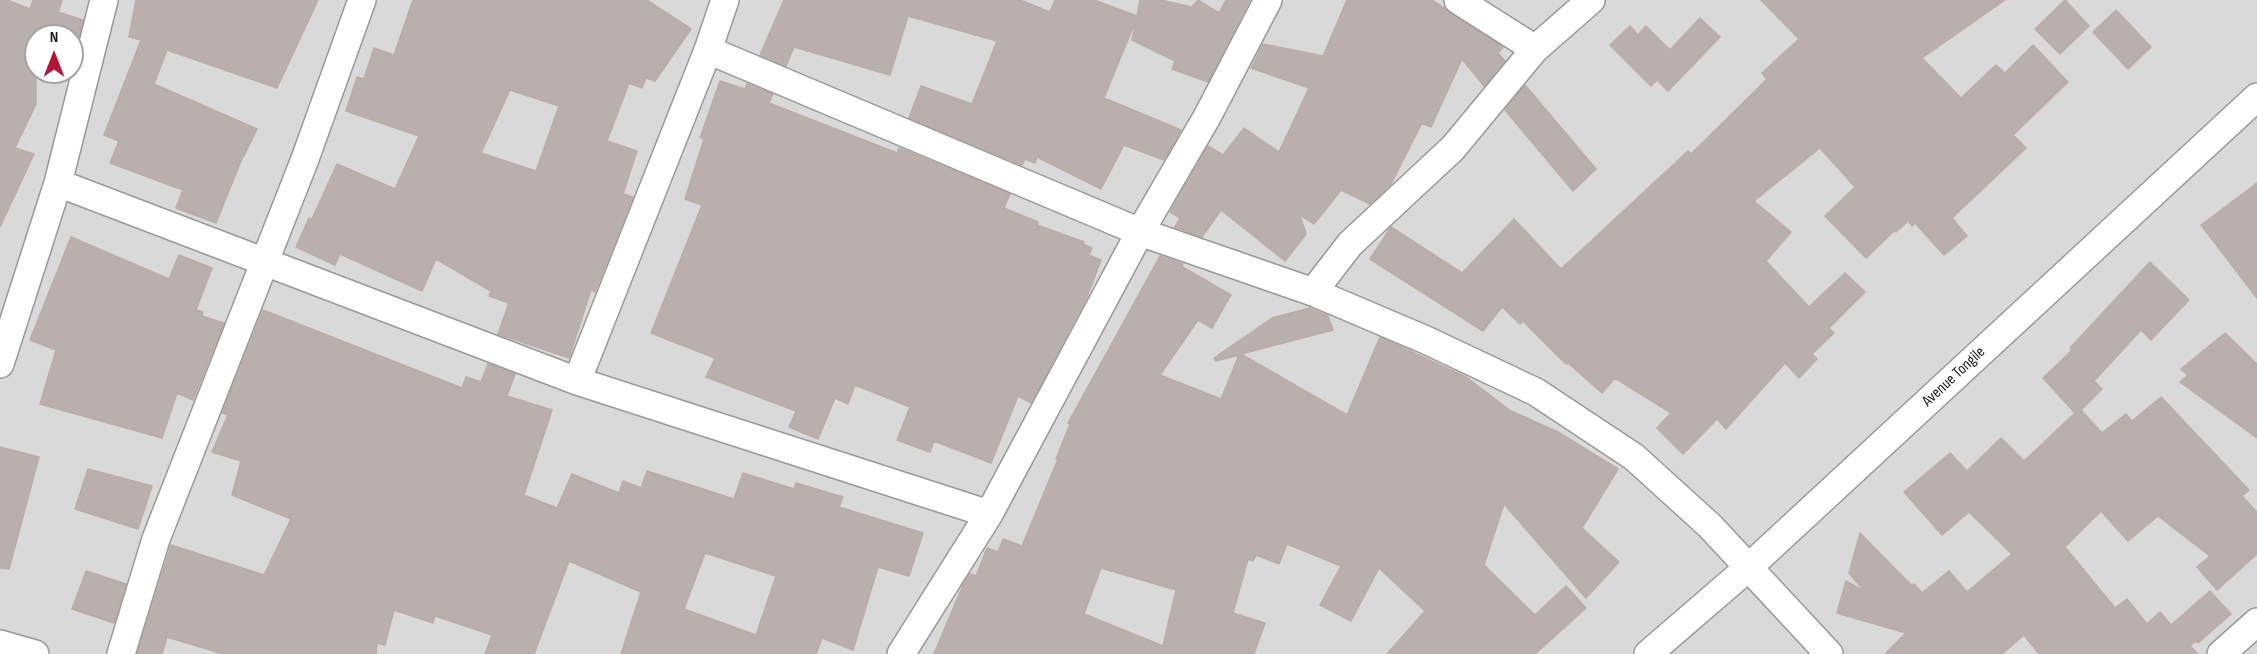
<!DOCTYPE html>
<html>
<head>
<meta charset="utf-8">
<style>
  body { margin:0 }
  #map { position:relative; width:2257px; height:654px; overflow:hidden; background:#ece7e3; font-family:"Sofia Sans Condensed",sans-serif }
  canvas { display:block }
  .north { position:absolute; left:24px; top:24px; width:60px; height:60px; box-sizing:border-box; background:#fff; border:2px solid #a4a4a4; border-radius:50%; rotate:0deg; font-size:16px; font-weight:700; line-height:24px; text-align:center; color:#1c1c1c }
  .north::after { content:''; display:block; margin:auto; width:21px; height:27px; background:#b41434; clip-path:polygon(50% 0,100% 100%,50% 72%,0 100%) }
</style>
</head>
<body>
<div id="map">
<canvas width="2257" height="654"></canvas>
<div class="north">N</div>
</div>
<script>
const ctx = document.querySelector('canvas').getContext('2d');
ctx.lineJoin = 'round';
function paint(path, color) { ctx.fillStyle = color; ctx.fill(path, 'evenodd'); }
function stroke(path, color, width, dash) { ctx.strokeStyle = color; ctx.lineWidth = width; ctx.lineCap = dash ? 'butt' : 'round'; ctx.setLineDash(dash || []); ctx.stroke(path); }
function label(font, color, halo, rows, align = 'center') {
  ctx.font = font + ' "Sofia Sans Condensed",sans-serif'; ctx.lineWidth = 4.5; ctx.setLineDash([]); ctx.textBaseline = 'middle'; ctx.strokeStyle = halo; ctx.fillStyle = color; for (const [text, x, y, turn = 0] of rows) {
    ctx.save(); ctx.translate(x, y); ctx.rotate((+turn || 0) * Math.PI / 180); ctx.textAlign = isNaN(turn) ? turn : align; if (halo) ctx.strokeText(text, 0, 0); ctx.fillText(text, 0, 0); ctx.restore();
  }
}
paint(new Path2D(`
  M0,0H2257V654H0ZM36,36H72V72H36Z`), '#dad9d9');
const building = new Path2D(`
  M0,0H7L30,9L33,0H62L58,12L83,20L79,36H36V104L15,148L34,154L0,227Z
  M136,0H318L277,88L167,50L154,84L257,129L244,156H243L216,223L176,208L183,190L110,163L119,141L104,135L141,40L129,37Z
  M413,0H647L691,29L655,81L646,78L642,88L629,83L607,141L637,151L623,194L633,197L595,292L591,290L569,358L498,334L509,303L489,296L491,291L436,259L422,291L340,254L335,265L296,247L309,218L312,219L337,164L395,189L419,136L346,111L357,77L364,79L374,48L394,55ZM510,90L559,106L536,171L481,153Z
  M784,0H1020L1050,12L1055,0H1094L1137,16L1140,0H1160L1192,7L1198,0L1219,13L1226,0H1250L1208,82L1172,69L1175,61L1132,40L1136,20L1104,98L1181,130L1164,160L1124,145L1101,189L1037,157L1035,163L1025,159L1022,165L909,118L921,86L972,104L997,41L908,16L890,75L794,47L786,66L760,55Z
  M1347,0H1432L1503,47L1498,53L1505,61L1484,86L1462,59L1431,127L1422,123L1391,184L1370,204L1341,190L1314,224L1300,215L1306,234L1285,261L1221,210L1202,237L1175,227L1180,218L1170,212L1208,146L1223,155L1244,128L1279,152L1309,88L1251,68L1263,44L1323,56Z
  M1761,0H2005L1922,58L1961,98L1996,65L2005,73L2033,45L2068,82L2013,135L2026,148L1952,218L1967,236L1944,255L1915,223L1912,226L1908,221L1896,232L1895,230L1866,258L1825,216L1855,187L1820,148L1754,201L1791,232L1766,261L1809,307L1845,273L1865,292L1829,328L1834,333L1812,354L1817,359L1799,378L1785,363L1726,429L1717,419L1683,454L1657,428L1671,413L1615,378L1602,393L1568,363L1566,364L1523,321L1520,324L1502,307L1483,331L1370,259L1391,227L1462,273L1514,219L1561,269L1688,151L1691,154L1767,79L1762,73L1799,39Z
  M2065,0L2089,26L2060,54L2035,29Z
  M2116,10L2151,47L2128,69L2093,32Z
  M1700,18L1720,37L1668,91L1657,80L1651,86L1610,45L1630,26L1638,35L1646,26L1670,50Z
  M720,81L745,89L747,84L773,94L769,103L897,153L899,148L1010,194L1004,208L1038,222L1037,225L1084,242L1083,244L1092,248L1089,255L1101,260L1087,297L1031,403L1018,396L991,463L934,441L930,452L897,440L910,407L855,385L848,404L835,398L818,439L789,427L796,411L706,377L715,358L651,333L702,205L685,199L704,139L700,138Z
  M1525,85L1596,169L1573,191L1505,110Z
  M2257,183V298L2201,225Z
  M71,237L169,279L179,255L212,268L196,310L203,312L202,316L224,323L193,400L177,393L162,438L40,404L56,350L30,340Z
  M1160,256L1183,264L1181,266L1231,295L1212,328L1198,320L1160,375L1221,399L1239,355L1216,361L1214,358L1272,318L1310,308L1328,316L1333,330L1241,354L1347,415L1380,337L1466,377L1511,411L1558,432L1618,469L1582,528L1619,562L1586,598L1504,504L1484,565L1535,615L1566,586L1586,608L1535,654H1387L1425,611L1379,568L1351,621L1320,605L1341,566L1287,544L1279,564L1256,555L1253,561L1248,559L1233,613L1265,623L1254,654H934L963,585L970,574L976,576L987,548L998,552L1003,539L1022,546L1058,459H1056L1070,424L1068,423ZM1101,568L1176,590L1163,646L1084,614Z
  M2150,262L2189,300L2151,340L2141,330L2094,381L2102,389L2081,410L2102,433L2126,414L2132,421L2161,397L2249,490L2242,496L2257,512V554L2217,590L2197,567L2210,556L2158,516L2128,541L2101,511L2065,547L2115,608L2127,599L2147,624L2160,612L2171,625L2210,591L2231,614L2198,643L2196,640L2190,646L2198,654H2039L2024,635L2002,654H1885L1906,633L1837,613L1846,581L1865,592L1849,573L1860,533L1912,586L1914,584L1922,593L1949,571L1967,592L2012,554L1969,512L1942,535L1904,492L1950,453L1967,471L2001,438L2024,461L2075,413L2043,378L2072,350L2070,348Z
  M263,310L462,388L466,377L481,382L488,364L515,374L507,396L552,410L524,495L557,508L572,474L619,493L623,481L641,488L647,471L734,499L743,473L794,489L796,483L843,497L839,507L923,533L909,576L878,567L853,650L822,638L816,654H621L641,592L569,561L534,654H485L492,635L435,616L433,623L394,610L385,645L377,643L376,654H223L167,637L162,654H137L171,545L264,575L291,519L232,495L241,461L212,452L228,415L222,413ZM705,553L776,576L756,635L684,609Z
  M2225,333L2257,364V438L2180,382L2188,375L2181,369Z
  M0,447L39,457L9,569L0,568Z
  M88,469L152,486L138,529L75,509Z
  M86,571L126,584L114,623L72,609Z`);
paint(building, '#b9afac');
stroke(building, '#bcaca7', 1.5);
const minor = new Path2D(`
  M1458,0L1535,49
  M708,50L1140,232L1313,292L1426,340L1536,392L1634,457L1710,526L1829,654
  M58,183L577,381L989,514
  M1313,292L1350,244L1453,148L1535,49L1591,0
  M0,364L58,183L104,0
  M577,381L708,50L725,0
  M0,644L35,654
  M121,654L156,539L305,159L362,0
  M901,654L989,514L1140,232L1207,117L1268,0
  M1648,654L1749,567L2257,97
  M2221,654L2257,622`);
stroke(minor, '#999', 30);
stroke(minor, '#fff', 27);
label('16px', '#1c1c1c', '#fff', [
  ["Avenue Tongile",1954,377,-43]
]);
</script>
</body>
</html>
